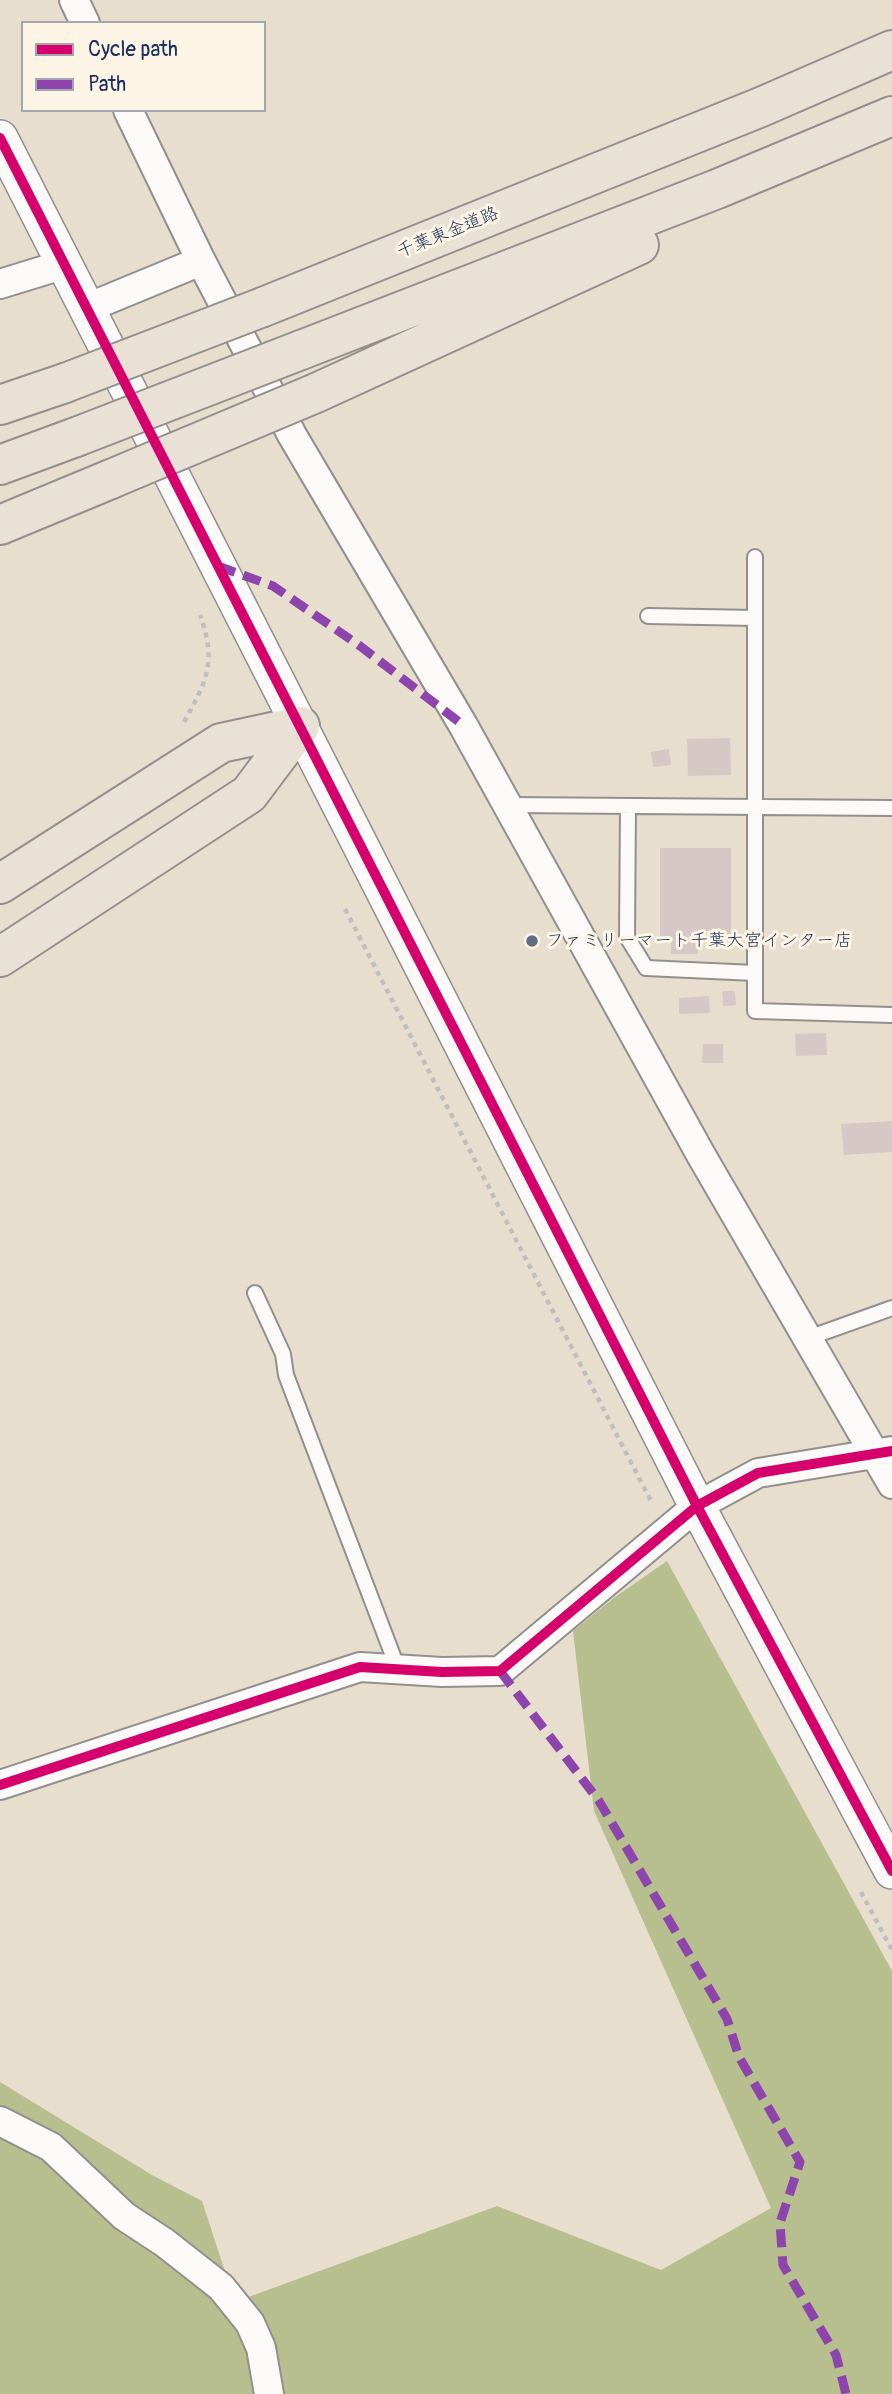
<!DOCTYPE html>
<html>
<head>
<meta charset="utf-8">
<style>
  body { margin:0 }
  #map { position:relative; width:892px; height:2394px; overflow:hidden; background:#e7decd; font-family:Pangolin,sans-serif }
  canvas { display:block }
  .legend { position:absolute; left:21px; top:21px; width:245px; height:91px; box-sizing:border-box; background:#fcf5e5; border:2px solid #a2a6af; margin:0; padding:9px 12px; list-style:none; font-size:21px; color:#1b2f5e }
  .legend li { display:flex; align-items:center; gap:14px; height:35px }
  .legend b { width:35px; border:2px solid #a2a6af }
</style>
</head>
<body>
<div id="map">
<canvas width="892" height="2394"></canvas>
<ul class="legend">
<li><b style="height:9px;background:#d6006c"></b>Cycle path</li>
<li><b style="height:9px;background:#8e44ad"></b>Path</li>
</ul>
</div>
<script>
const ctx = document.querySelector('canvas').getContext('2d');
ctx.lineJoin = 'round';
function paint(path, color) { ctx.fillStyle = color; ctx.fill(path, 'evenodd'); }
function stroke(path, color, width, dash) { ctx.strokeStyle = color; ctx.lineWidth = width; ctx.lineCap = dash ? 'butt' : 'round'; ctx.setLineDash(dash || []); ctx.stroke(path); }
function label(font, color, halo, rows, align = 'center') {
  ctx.font = font + ' Pangolin,"Klee One",sans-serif'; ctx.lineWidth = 6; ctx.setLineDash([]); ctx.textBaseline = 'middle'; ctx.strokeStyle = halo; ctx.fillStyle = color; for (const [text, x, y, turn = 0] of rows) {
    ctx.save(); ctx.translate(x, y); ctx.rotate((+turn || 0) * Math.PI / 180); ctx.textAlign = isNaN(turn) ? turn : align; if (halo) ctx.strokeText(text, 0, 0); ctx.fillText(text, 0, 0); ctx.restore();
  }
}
paint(new Path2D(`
  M667,1561L892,1971V2394H0V2082L152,2175L202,2201L235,2302L497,2206L661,2270L771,2208L594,1811L573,1631L615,1597Z`), '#b6bf8d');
paint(new Path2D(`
  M730,738L731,775L688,776L687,739Z
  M669,749L671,765L653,767L651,752Z
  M660,848H731V940L698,939V954H671V940H660Z
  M722,991H735L736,1005L723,1006Z
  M709,996L710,1013L679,1014V998Z
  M826,1033L827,1055L796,1056L795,1034Z
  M703,1044H723V1063H702Z
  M892,1121V1152L844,1155L841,1124Z`), '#d6c8c7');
const service = new Path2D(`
  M755,557V1011L892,1015
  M648,616L755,618
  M507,805L892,808
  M628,806L627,937L646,968L755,973
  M255,1293L283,1354L286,1375L398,1669
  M808,1338L892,1308`);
const minor = new Path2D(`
  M74,0L85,23
  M128,110L201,261L292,435L463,725L701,1155L892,1484
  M0,284L65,264
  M87,308L201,261
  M0,1785L360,1667L442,1672L500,1671L697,1506L758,1473L892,1451
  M0,2121L51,2147L124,2216L165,2243L221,2287L250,2323L261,2348L269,2394`);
const tertiary = new Path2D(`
  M0,138L697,1506L892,1871`);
const motorway = new Path2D(`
  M263,307L761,107L892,50
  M301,350L717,189L892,116
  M316,393L639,245
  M0,405L65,383
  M0,465L76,437
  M0,525L111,479
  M0,884L221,743L300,726
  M0,957L249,794L300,726`);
stroke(service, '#91908f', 18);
stroke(minor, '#91908f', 32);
stroke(tertiary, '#91908f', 38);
stroke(motorway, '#91908f', 42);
stroke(new Path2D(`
  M184,722C207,681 217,661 200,615
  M345,909L651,1501
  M861,1892L892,1950`), '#bfbfc1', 4.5, [5, 5]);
stroke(service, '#fbfaf8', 14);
stroke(minor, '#fbfaf8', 28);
stroke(tertiary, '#fbfaf8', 35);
stroke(motorway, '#eae1d6', 38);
const motorwayBridge = new Path2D(`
  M65,383L263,307
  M76,437L301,350
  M111,479L316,393`);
stroke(motorwayBridge, '#91908f', 42, []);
stroke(motorwayBridge, '#eae1d6', 38);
stroke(new Path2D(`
  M218,566L273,586L360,646L463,725
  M500,1671L599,1801L727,2019L739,2057L800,2162L780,2223L783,2265L836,2355L846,2394`), '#8e44ad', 9, [18, 9]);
stroke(new Path2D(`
  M0,138L697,1506L892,1871
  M0,1785L360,1667L442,1672L500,1671L697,1506L758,1473L892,1451`), '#d6006c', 10);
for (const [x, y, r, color] of [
  [532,941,7,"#626c85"]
]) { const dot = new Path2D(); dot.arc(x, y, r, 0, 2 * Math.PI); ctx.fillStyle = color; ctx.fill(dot); stroke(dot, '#fcf5e5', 2.5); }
label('18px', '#1b2f5e', '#fcf5e5', [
  ["千葉東金道路",448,233,-22]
]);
label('18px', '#1b2f5e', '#fcf5e5', [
  ["ファミリーマート千葉大宮インター店",546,941]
], 'left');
</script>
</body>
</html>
